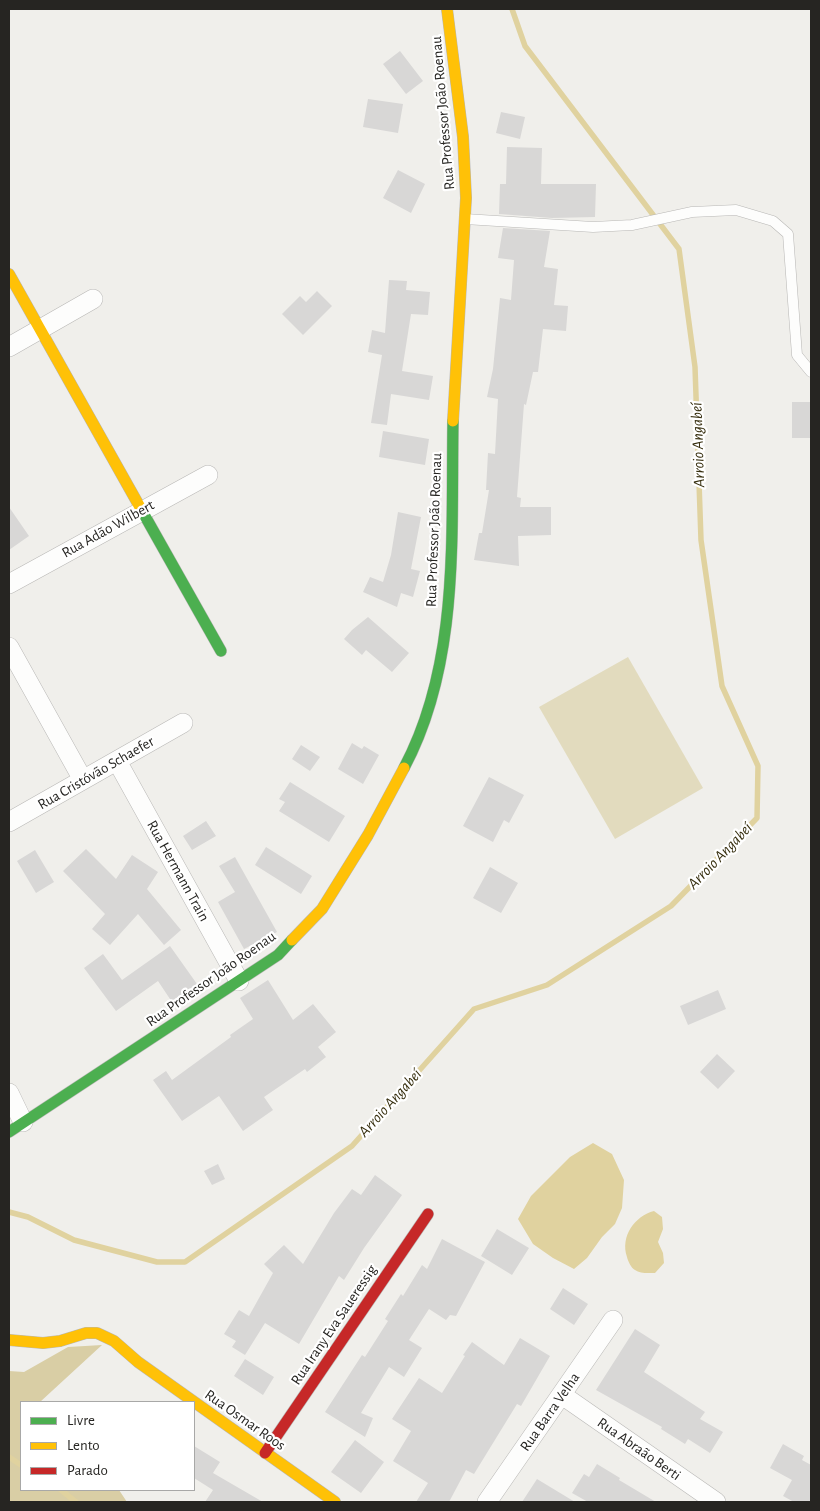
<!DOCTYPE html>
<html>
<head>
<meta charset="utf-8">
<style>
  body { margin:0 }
  #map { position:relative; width:820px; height:1511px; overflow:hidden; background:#f0efeb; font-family:"Alegreya Sans",sans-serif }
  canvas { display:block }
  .frame { position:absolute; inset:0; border:10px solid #262522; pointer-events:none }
  .legend { position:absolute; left:20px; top:1401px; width:175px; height:90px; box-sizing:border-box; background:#fff; border:1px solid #a8a8a7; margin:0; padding:6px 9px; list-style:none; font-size:15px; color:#262522 }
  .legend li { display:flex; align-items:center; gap:10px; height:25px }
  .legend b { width:25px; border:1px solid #a8a8a7 }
</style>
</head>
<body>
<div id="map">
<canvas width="820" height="1511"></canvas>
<div class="frame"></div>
<ul class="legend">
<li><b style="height:6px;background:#4caf50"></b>Livre</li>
<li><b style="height:6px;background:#ffc107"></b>Lento</li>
<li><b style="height:6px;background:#c62828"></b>Parado</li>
</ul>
</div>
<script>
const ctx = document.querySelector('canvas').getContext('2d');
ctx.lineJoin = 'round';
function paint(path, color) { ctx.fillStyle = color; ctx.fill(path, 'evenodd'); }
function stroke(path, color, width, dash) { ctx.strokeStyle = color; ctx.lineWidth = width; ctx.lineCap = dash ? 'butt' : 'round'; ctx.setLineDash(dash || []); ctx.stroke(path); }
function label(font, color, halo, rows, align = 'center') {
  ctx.font = font + ' "Alegreya Sans",sans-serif'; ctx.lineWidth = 4.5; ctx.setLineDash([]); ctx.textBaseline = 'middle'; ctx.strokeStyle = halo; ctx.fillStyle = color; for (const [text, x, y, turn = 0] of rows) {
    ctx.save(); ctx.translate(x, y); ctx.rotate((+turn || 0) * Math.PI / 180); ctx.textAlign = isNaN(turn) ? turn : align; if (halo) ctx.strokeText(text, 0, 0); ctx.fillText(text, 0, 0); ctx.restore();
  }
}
paint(new Path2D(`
  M628,657L703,788L615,839L539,707Z`), '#e2dbbe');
paint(new Path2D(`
  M102,1345L40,1402H21V1490H119L127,1502H9V1371L24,1372L68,1347Z`), '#d9cea5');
paint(new Path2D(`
  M593,1143L612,1154L624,1180L622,1208L615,1224L602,1237L587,1258L574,1269L553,1258L533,1244L518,1219L531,1196L570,1157Z
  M654,1211L662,1217L663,1229L658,1242L663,1253L664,1263L655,1273C649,1273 640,1274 635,1270C631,1268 628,1261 627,1257C620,1236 635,1216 654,1211Z`), '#e0d29f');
stroke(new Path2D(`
  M9,1212L28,1217L74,1240L157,1262H185L352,1146L474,1009L547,985L671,906L757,818L758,766L722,686L701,540L695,367L679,249L525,46L512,9
  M9,1457L21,1465
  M61,1490L76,1502`), '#e0d29f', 5.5);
paint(new Path2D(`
  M400,51L423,81L406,94L383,64Z
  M368,99L403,104L398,133L363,127Z
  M501,112L525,117L520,139L496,133Z
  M507,147L542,148L541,184H596L595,217L552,218L499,214L500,184H506Z
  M398,170L425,184L411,213L383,198Z
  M503,228L550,231L544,267L558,269L554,305L568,306L566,331L543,329L538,372H533L526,405L524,404L517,497L521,498L520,507H551V535L518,536L519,566L474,560L479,533H482L489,490H486L488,453L495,454L498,399L487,397L493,369L500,298L511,300L514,260L498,258Z
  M389,280L407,281L406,290L430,292L428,315L411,314L402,371L433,376L429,400L391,394L387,425L371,423L382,355L368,352L372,330L385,333Z
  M317,291L332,306L303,335L282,314L300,296L306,302Z
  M792,402H811V438H792Z
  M383,431L429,439L425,465L379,457Z
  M9,507L29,536L9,550Z
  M398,512L421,517L411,569L420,571L413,597L401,593L397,607L363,592L370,577L383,582L391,555Z
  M368,617L409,653L392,672L366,650L362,655L344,639L352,630Z
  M352,743L362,749L364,746L379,755L363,784L338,769Z
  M301,745L320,757L310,771L292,759Z
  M489,777L524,795L509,823L504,820L493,842L463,826Z
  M290,782L345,816L329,842L279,811L285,802L279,799Z
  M206,821L216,836L192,850L183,836Z
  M266,847L312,876L301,894L255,865Z
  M86,849L116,879L132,855L158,872L147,889L181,930L164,945L138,914L110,945L92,929L105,914L63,871Z
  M35,850L54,882L36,893L17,861Z
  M235,857L277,932L244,949L218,902L235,892L219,866Z
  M490,867L518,883L501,913L473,898Z
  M170,946L197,984L172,1002L158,981L116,1011L84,968L103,954L122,980Z
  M268,980L293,1020L313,1004L336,1032L318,1047L326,1057L307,1072L305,1069L264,1097L273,1110L243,1131L219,1096L182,1121L153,1080L166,1071L172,1080L231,1037L230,1035L253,1019L240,998Z
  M718,990L726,1009L688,1025L680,1006Z
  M717,1054L735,1071L718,1089L700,1072Z
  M218,1164L225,1179L212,1185L204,1171Z
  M375,1175L402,1195L364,1248L344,1280L339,1276L299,1344L265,1323L245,1355L232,1347L236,1341L224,1334L239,1310L249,1316L273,1273L264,1264L284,1245L303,1264L334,1213L352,1189L361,1195Z
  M497,1229L529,1248L512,1275L481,1256Z
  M442,1239L485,1262L456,1316L450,1315L446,1320L429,1309L409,1340L422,1348L404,1377L389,1367L361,1413L373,1418L365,1437L325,1412L362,1355L365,1357L388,1321L385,1319L401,1294L403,1296L422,1265L427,1269Z
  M563,1288L588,1304L574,1325L550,1309Z
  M635,1329L660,1345L644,1372L705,1412L700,1419L723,1432L710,1453L688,1439L685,1444L661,1429L662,1427L596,1390Z
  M520,1338L550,1356L521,1406L517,1404L474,1474L466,1470L449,1502H416L428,1483L393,1461L411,1431L392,1419L419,1378L442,1393L465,1356L463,1355L472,1342L504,1365Z
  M245,1359L274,1377L263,1395L234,1376Z
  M355,1440L384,1462L361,1493L331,1472Z
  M783,1444L804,1456L802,1460L811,1465V1502H794L783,1496L792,1480L770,1468Z
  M194,1446L220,1462L213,1473L263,1502H205L213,1490L194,1478Z
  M597,1464L620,1478L619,1480L656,1502H588L572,1493L584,1474L589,1477Z
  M537,1479L575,1502H522Z`), '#d8d7d6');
const lane = new Path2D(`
  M465,219L593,227L632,225L692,212L736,210L773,221L788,234L797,355L811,372`);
const street = new Path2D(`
  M9,347L93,299
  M9,584L208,475
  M9,647L83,780
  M117,761L239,981
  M9,822L183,723
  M9,1093L23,1122
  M562,1395L716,1502
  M487,1502L613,1320`);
const fast = new Path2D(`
  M141,509L221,651
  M404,768C460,663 451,536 453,421
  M9,1132L278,955L292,940`);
const slow = new Path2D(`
  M447,9L463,137L466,198L453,421
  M9,274L141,509
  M292,940L322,909L368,835L404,768
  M9,1340L43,1343L60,1341L86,1333H97L114,1341L138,1362L335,1502`);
const jam = new Path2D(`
  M265,1453L428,1214`);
stroke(lane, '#b8b7b5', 11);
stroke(street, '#b8b7b5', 20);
stroke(fast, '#b8b7b5', 12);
stroke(slow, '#b8b7b5', 12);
stroke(jam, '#b8b7b5', 12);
stroke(lane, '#fdfdfc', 10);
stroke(street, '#fdfdfc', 19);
stroke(fast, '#4caf50', 11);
stroke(slow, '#ffc107', 11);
stroke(jam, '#c62828', 11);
label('15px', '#262522', '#fff', [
  ["Rua Professor João Roenau",443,113,-95],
  ["Rua Adão Wilbert",108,529,-29],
  ["Rua Professor João Roenau",434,530,-88],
  ["Rua Cristóvão Schaefer",96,773,-30],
  ["Rua Hermann Train",178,871,61],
  ["Rua Professor João Roenau",211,979,-35],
  ["Rua Irany Eva Saueressig",334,1325,-56],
  ["Rua Barra Velha",550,1412,-55],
  ["Rua Osmar Roos",245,1420,35],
  ["Rua Abraão Berti",639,1449,35]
]);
label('italic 16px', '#362e0e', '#fff', [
  ["Arroio Angabeí",698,445,-92],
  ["Arroio Angabeí",720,856,-46],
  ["Arroio Angabeí",390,1103,-48]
]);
</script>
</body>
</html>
